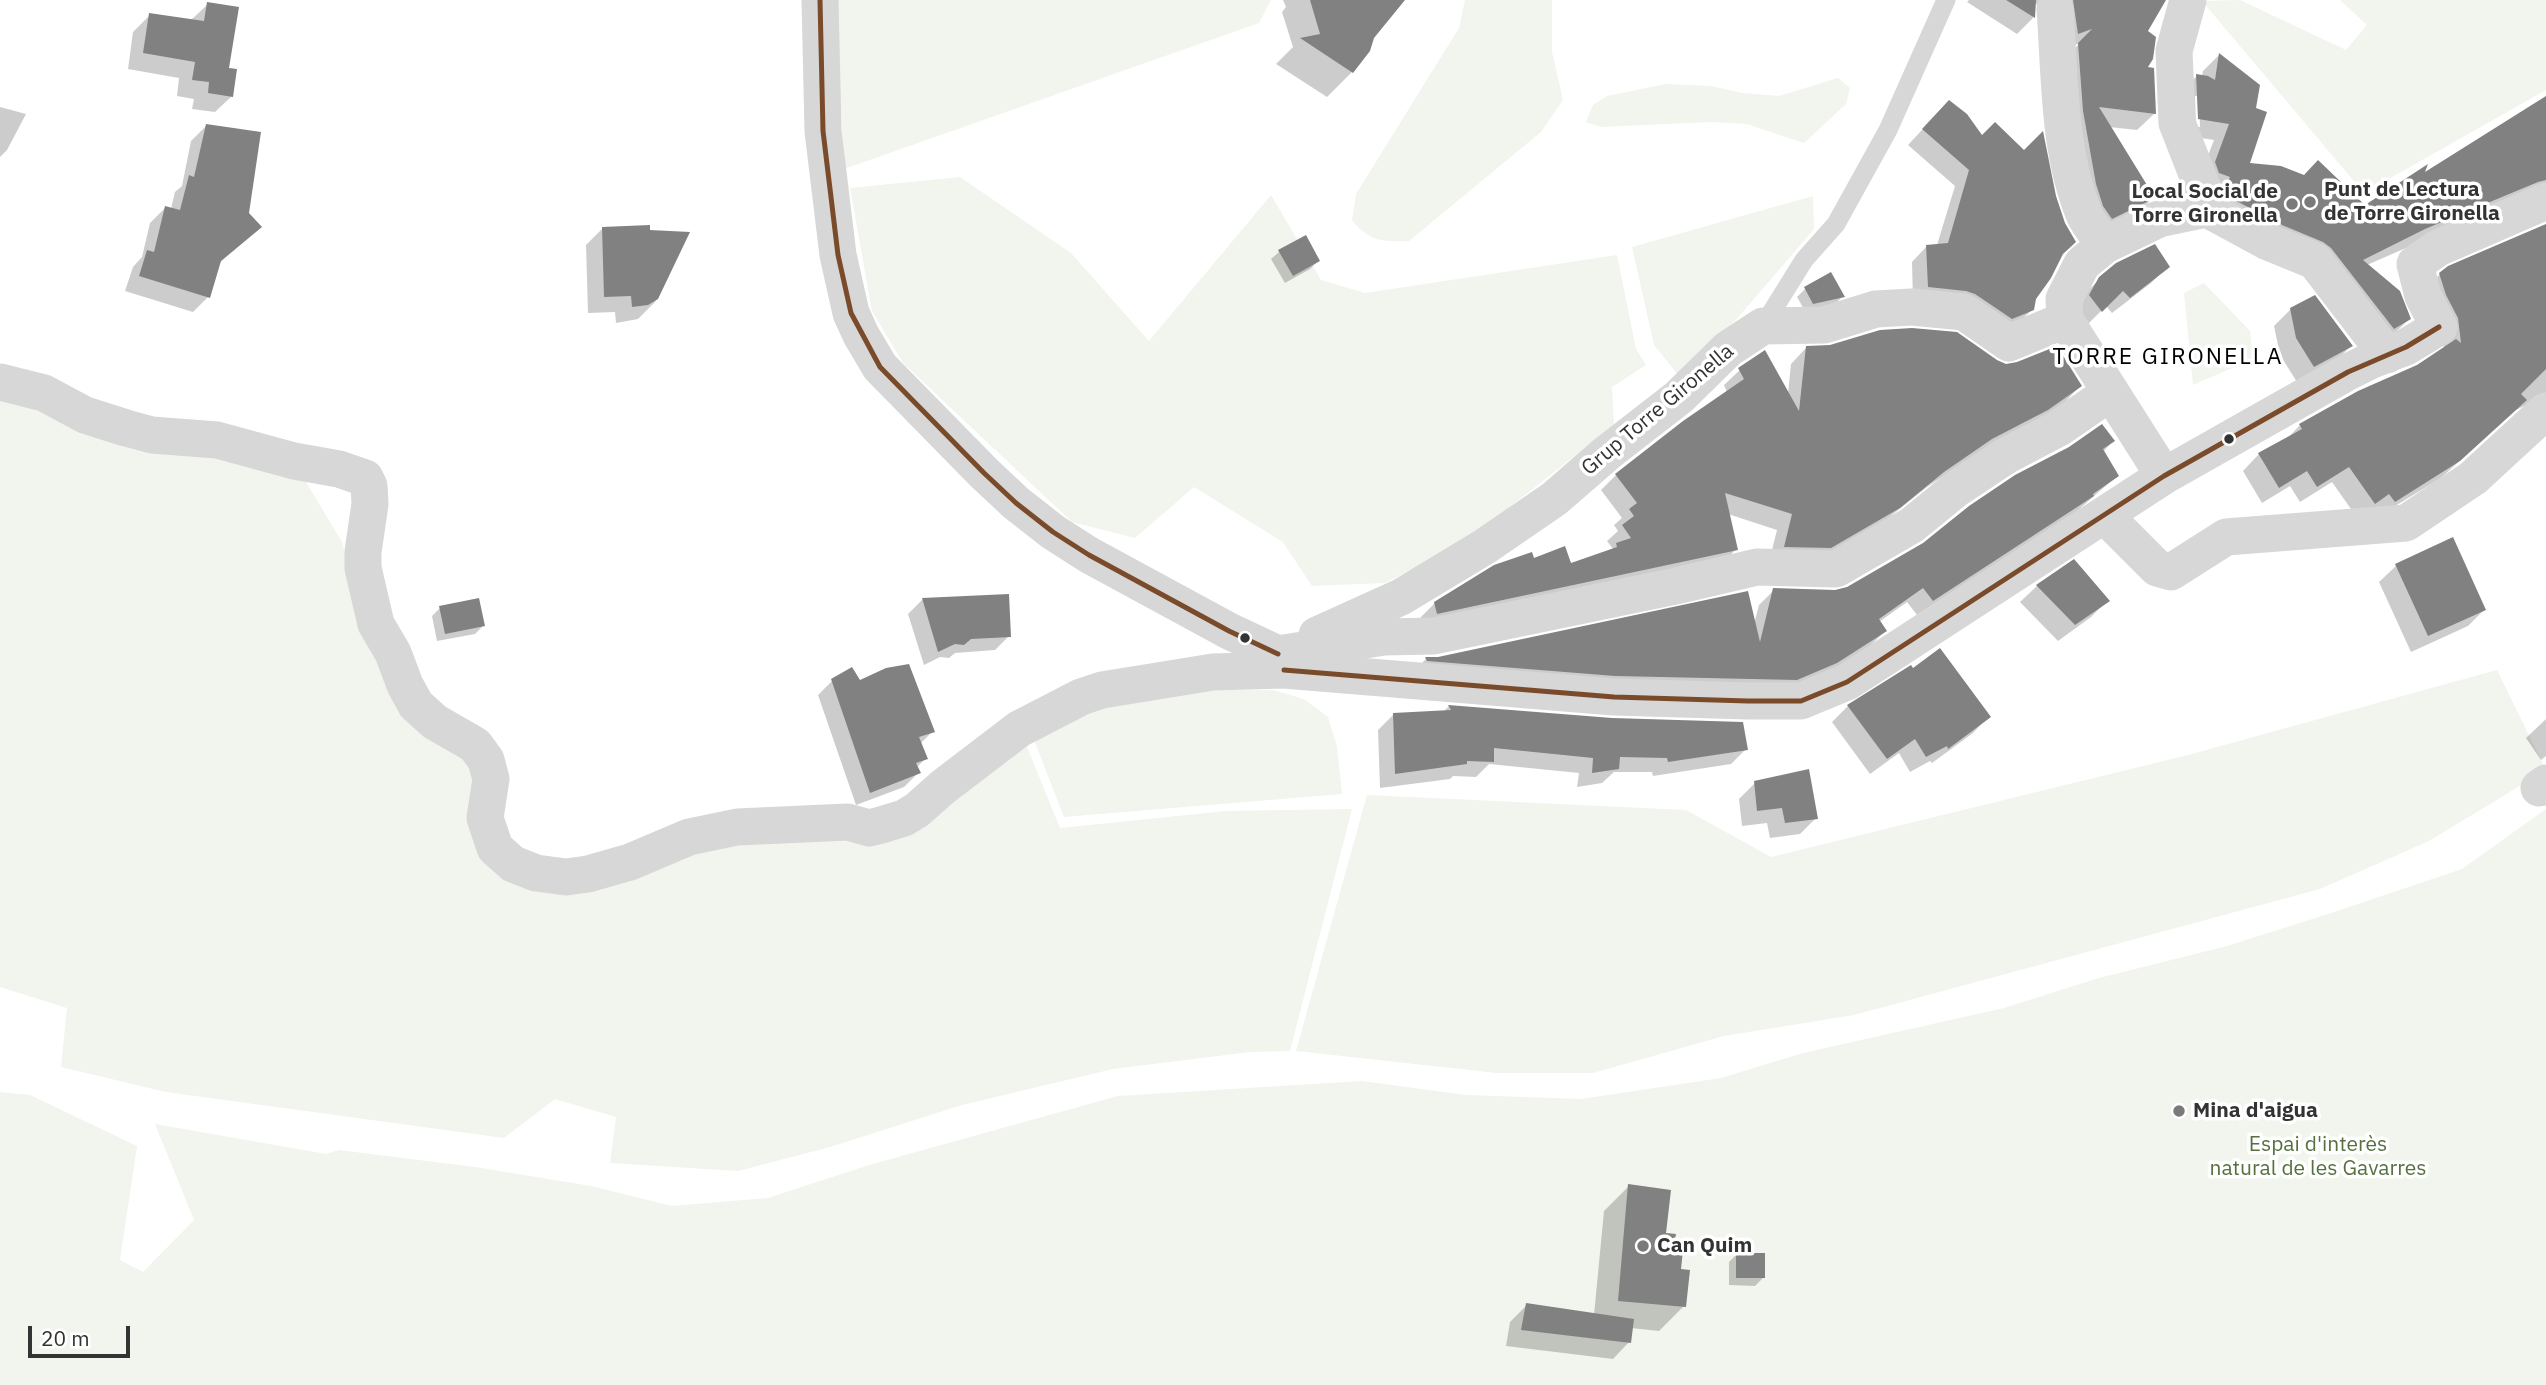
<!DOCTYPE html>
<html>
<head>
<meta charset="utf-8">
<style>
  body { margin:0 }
  #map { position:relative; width:2546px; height:1385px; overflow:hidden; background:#fff; font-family:"IBM Plex Sans",sans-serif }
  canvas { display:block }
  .scale { position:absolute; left:28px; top:1326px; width:102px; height:32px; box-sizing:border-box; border:4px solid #333; border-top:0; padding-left:9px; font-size:21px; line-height:24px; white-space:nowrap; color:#333; -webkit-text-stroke:5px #fff; paint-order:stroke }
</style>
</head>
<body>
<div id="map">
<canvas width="2546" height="1385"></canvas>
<div class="scale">20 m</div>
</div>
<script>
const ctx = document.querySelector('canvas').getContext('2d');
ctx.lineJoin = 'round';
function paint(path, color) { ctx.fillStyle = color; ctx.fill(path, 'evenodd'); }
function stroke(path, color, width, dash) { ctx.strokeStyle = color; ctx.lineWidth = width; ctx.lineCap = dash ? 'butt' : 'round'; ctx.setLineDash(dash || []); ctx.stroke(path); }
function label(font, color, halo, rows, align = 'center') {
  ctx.font = font + ' "IBM Plex Sans",sans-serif'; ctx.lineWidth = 7; ctx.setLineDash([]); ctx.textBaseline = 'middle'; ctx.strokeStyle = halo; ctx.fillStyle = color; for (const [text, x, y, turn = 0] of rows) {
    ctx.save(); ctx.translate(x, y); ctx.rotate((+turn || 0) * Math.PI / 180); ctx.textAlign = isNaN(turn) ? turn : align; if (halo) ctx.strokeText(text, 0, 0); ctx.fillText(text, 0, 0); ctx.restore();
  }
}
paint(new Path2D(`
  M835,0H1271L1259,23L844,169Z
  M1465,0H1552V52L1563,100L1541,132L1409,241C1383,242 1368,241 1352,220L1356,194L1459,28Z
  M2240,0L2346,50L2367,25L2340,0H2546V90L2364,193L2202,1Z
  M1838,78L1850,88L1846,104L1804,143L1747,124L1711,122L1601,127L1586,122L1593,105L1607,96L1666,84L1711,86L1742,93L1779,96Z
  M960,177L1071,253L1149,341L1271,195L1321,280L1365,293L1617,255L1636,349L1646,365L1612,387L1614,425L1469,539L1385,583L1312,586L1283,542L1194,487L1135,538L1072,522L903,363L872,311L850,188Z
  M1813,196L1814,229L1735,321L1679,376L1654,345L1632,247Z
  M2204,283L2250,331L2253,359L2193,385L2184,293Z
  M0,394L292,471L306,482L342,542L357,598L471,757L502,870L711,838L909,832L1025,742L1060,828L1226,811L1352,809L1290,1051L1250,1052L1113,1069L962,1105L830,1147L738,1171L610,1163L616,1117L555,1099L504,1138L166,1092L61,1067L67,1008L0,987Z
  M2497,670L2546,770L2429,841L2320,889L1854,1015L1724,1036L1593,1073H1497L1296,1051L1367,795L1686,810L1771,857L2188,755Z
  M1214,690H1273L1304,699L1328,717L1337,747L1342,794L1064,817L1032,735L1069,714Z
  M2546,809V1385H0V1092L30,1095L137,1146L120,1260L143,1272L194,1220L155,1124L326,1154L339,1150L475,1167L591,1186L672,1206L768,1198L869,1165L1118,1096L1362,1081L1466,1095L1581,1099L1721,1078L1803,1053L2004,1008L2099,978L2227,946L2331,913L2462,869Z`), '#f1f5ed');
paint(new Path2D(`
  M1283,0H1403L1373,38L1352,72L1327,97L1276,64L1293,47L1282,12L1286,7Z
  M1969,0H2156L2146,32L2145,69L2154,114L2137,130L2109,127L2153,198L2137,214L2095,234L2062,61L2080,43L2062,50L2047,6L2034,4L2033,18L2017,34L1967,2Z
  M208,4L227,69L232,96L215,112L192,109L194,99L177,96L179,78L128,69L133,32L150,15L190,21Z
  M2219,55L2248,164L2365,208L2422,176L2546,99V205L2520,198L2367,265L2409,319L2393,335L2199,179L2214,140L2182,135L2180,92L2197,76H2202L2203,71ZM2195,96H2199L2200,127H2196Z
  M0,107L26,114L7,150L0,157Z
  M1934,117L2062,253L2035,298L2033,309L2017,324L1913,302L1912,262L1927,246L1937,245L1955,186L1908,145Z
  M206,126L247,213L260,227L218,264L208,297L193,312L125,291L133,267L142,257L150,223L165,208L171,209L175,192L182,186L191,141Z
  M2546,226V411L2524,406L2514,411L2441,478L2377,517L2358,519L2332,482L2300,502L2290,486L2262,503L2243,471L2259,454L2286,440L2300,425L2418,367L2444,349L2442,335L2424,291L2440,274Z
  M602,229L687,234L655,302L638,319L616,323L615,312L588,313L586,245Z
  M1305,237L1318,261L1310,269L1285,283L1271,259L1279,252Z
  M2167,267L2151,283L2112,313L2106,306L2085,327L2074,313L2082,296L2100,279Z
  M1830,274L1843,296L1835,304L1805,311L1797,297L1805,289Z
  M2291,309L2351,346L2335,362L2297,382L2280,355L2274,326Z
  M1806,348L1996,362L2080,386L2065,402L2031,425L1975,455L1927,487L1882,523L1814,563L1769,562L1777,530L1728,514L1736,549L1721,565L1422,628L1419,619L1435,603L1533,560L1570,565L1613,549L1607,541L1618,531L1614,525L1622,518L1601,490L1616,475L1727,392L1724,385L1740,370L1788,394L1791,364Z
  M2113,441L2103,452L2117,476L2077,511L1917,615L1907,602L1879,622L1885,631L1870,646L1820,678L1780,694L1411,674L1426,659L1754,624L1759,605L1774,590L1836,592L1847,589Z
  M2074,562L2107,601L2091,617L2058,641L2020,602L2037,586Z
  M2396,566L2484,610L2468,626L2411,652L2379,582Z
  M1007,596L1009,636L995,650L955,653L949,658L940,657L924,665L908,614L922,600Z
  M440,608L483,626L475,634L437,641L432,616Z
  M832,681L859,682L932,732L920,744L925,759L916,768L918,773L904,787L856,805L818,695Z
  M1449,706L1746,749L1731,764L1653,776L1652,772H1614L1602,783L1577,787L1579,773L1489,764L1476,777L1453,776L1450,779L1380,788L1378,730L1393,715L1443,712Z
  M1848,706L1988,717L1973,733L1932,763L1930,761L1910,772L1899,753L1870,774L1832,722Z
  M2546,719V756L2541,760L2526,738Z
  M1755,783L1816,818L1800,834L1770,838L1767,823L1742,826L1739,799Z
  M1629,1186L1664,1234L1679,1270L1684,1306L1659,1331L1631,1328L1629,1342L1613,1359L1506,1346L1510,1322L1527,1305L1594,1315L1604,1211Z
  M1737,1254L1763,1278L1755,1286L1729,1285V1262Z`), '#0003');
paint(new Path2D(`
  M1310,0H1405L1374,38L1370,51L1353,73L1300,38L1320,34Z
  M2006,0H2036L2035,18Z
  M2073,0H2166L2148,31L2156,37L2153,59L2148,67L2154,68L2156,114L2099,107L2155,198L2112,219L2103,206L2096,184L2083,111L2078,43L2092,29L2078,34Z
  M207,2L239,7L229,68L237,69L233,97L208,93L209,82L192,80L195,62L143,53L149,13L204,21Z
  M2219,53L2260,85L2256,108L2267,112L2250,163L2281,166L2304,175L2318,160L2365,205L2428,164L2425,172L2546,96V180L2538,182L2425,229L2363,260L2400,291L2411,319L2394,329L2331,248L2323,242L2282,225L2268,211L2265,216L2227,196L2225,189L2230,177L2219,173L2215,162L2229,124L2198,119L2196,74L2208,76L2215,80Z
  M1949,100L1967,114L1982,135L1995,122L2024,150L2043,131L2056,196L2065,223L2076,242L2063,254L2051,278L2036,299L2034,310L2012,319L1975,294L1966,291L1928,287L1926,245L1948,243L1969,170L1922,129Z
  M206,124L261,132L249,213L262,227L221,261L210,298L139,276L147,250L154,252L165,206L180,210L189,175L194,177Z
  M2546,224V369L2521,394L2527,400L2460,461L2395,502L2389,494L2375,504L2349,467L2317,487L2307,471L2279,488L2258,453L2302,429L2299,424L2358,391L2417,365L2456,339L2461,343L2458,318L2446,295L2439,273L2448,266Z
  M650,225V230L690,232L658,299L648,305L632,307L631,296L604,297L602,227Z
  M1306,235L1320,261L1293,276L1278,250Z
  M2155,244L2170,267L2130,298L2123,291L2102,312L2089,295L2099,277L2116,263Z
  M1831,272L1845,297L1813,304L1804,287Z
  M2315,295L2353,346L2314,367L2296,338L2290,308Z
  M1912,328L1957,332L1997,360L2006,364L2017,362L2057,346L2082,386L2048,410L1992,439L1944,472L1900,508L1831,548L1784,547L1792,514L1725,493L1738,550L1437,614L1434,602L1494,565L1532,552L1534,558L1565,546L1571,563L1617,547L1616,543L1631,538L1622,525L1634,516L1629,509L1637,503L1615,474L1683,421L1744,379L1738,368L1765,350L1799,411L1806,346L1830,345L1880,330Z
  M2102,424L2115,441L2103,449L2119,476L2093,494L2094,496L1933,601L1923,588L1879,619L1887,631L1837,663L1797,680L1615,676L1427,661L1425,657H1438L1748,591L1760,642L1773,588L1835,590L1847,587L1923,543L1969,506L2015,475L2069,447Z
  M2453,537L2486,610L2428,636L2395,564Z
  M2074,559L2110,601L2075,625L2036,585Z
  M1009,594L1011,637L971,639L964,645L955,644L938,652L922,598Z
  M479,598L485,626L445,634L439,606Z
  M1940,648L1991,717L1948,749L1947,746L1926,757L1915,739L1887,759L1847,705L1911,665L1913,668Z
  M909,664L935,732L919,737L928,759L916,763L921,773L870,793L831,679L852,667L860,680L886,668Z
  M1448,705L1612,718L1743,722L1748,750L1668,762L1667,758L1620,757L1619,769L1592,773L1593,758L1494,748V762L1467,761V764L1395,774L1393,713L1451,710Z
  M1809,769L1818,819L1785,823L1782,808L1757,811L1754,781Z
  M1628,1184L1671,1190L1666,1233L1676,1234L1673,1250H1683L1681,1269L1690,1270L1686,1307L1618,1301Z
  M1736,1253H1765V1278H1736Z
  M1526,1303L1634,1319L1631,1343L1521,1330Z`), '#818181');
stroke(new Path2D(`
  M1763,326L1804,260L1836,224L1888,130L1946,0`), '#d7d7d7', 19);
stroke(new Path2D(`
  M820,0L823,131L838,255L851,313L861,335L880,367L984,473L1016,503L1053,532L1089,555L1229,631L1278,654L1384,637L1434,636L1676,586L1757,567L1836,569L1912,525L1956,489L2004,457L2059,428L2111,392
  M2188,0L2174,51L2177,123L2206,197L2207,209
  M2055,9C2060,76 2058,150 2084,214C2089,225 2098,235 2105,245
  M0,382L44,393L85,415L126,428L152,435L217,440L294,461L339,469L365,478L369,486L370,504L363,552V568L376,624L393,653L405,685L416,705L435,722L475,745L486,760L491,779L485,818L495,848L513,864L536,873L566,877L588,874L630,862L689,837L737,827L848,822L869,828L881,825L904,818L917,810L943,787L1019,729L1081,697L1102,690L1213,672L1284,670L1614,697L1748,701H1801L1847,682L2164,476L2348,372L2372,360L2406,347L2439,327L2423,296L2415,264L2438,248L2546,201
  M2164,476L2065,320L2064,299L2082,264L2105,245L2159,219L2207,209L2266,241L2315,261L2387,355
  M2104,515L2157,568L2171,572L2226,537L2406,523L2473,478L2546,411
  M1317,635L1401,597L1484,547L1554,499L1607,453L1679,397L1728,349L1763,326L1824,325L1876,309L1912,307L1964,312L2009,343L2065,320
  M2539,788L2546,783`), '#d7d7d7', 37);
stroke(new Path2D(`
  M820,0L823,131L838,255L851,313L880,367L984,473L1016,503L1053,532L1089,555L1229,631L1278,654
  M1284,670L1614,697L1748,701H1801L1847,682L2164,476L2348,372L2406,347L2439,327`), '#7a4b2a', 5);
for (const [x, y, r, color] of [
  [2310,202,7,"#7a7a7a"],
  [2292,204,7,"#7a7a7a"],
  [2229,439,6,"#333"],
  [1245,638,6,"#333"],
  [2179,1111,7,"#7a7a7a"],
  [1643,1246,7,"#7a7a7a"]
]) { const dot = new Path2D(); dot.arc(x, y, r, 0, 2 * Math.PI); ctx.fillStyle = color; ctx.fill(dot); stroke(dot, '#fff', 2.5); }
label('bold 21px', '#333', '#fff', [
  ["Punt de Lectura",2324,190],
  ["de Torre Gironella",2324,214],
  ["Local Social de",2278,192,"right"],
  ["Torre Gironella",2278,216,"right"],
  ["Mina d'aigua",2193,1111],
  ["Can Quim",1657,1246]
], 'left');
label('21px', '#333', '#fff', [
  ["Grup Torre Gironella",1658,410,-40]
]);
label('21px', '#56703f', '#fff', [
  ["Espai d'interès",2318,1145],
  ["natural de les Gavarres",2318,1169]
]);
ctx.letterSpacing = '2px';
label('23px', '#000', '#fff', [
  ["TORRE GIRONELLA",2168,357]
]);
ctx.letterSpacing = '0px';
</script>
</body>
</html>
